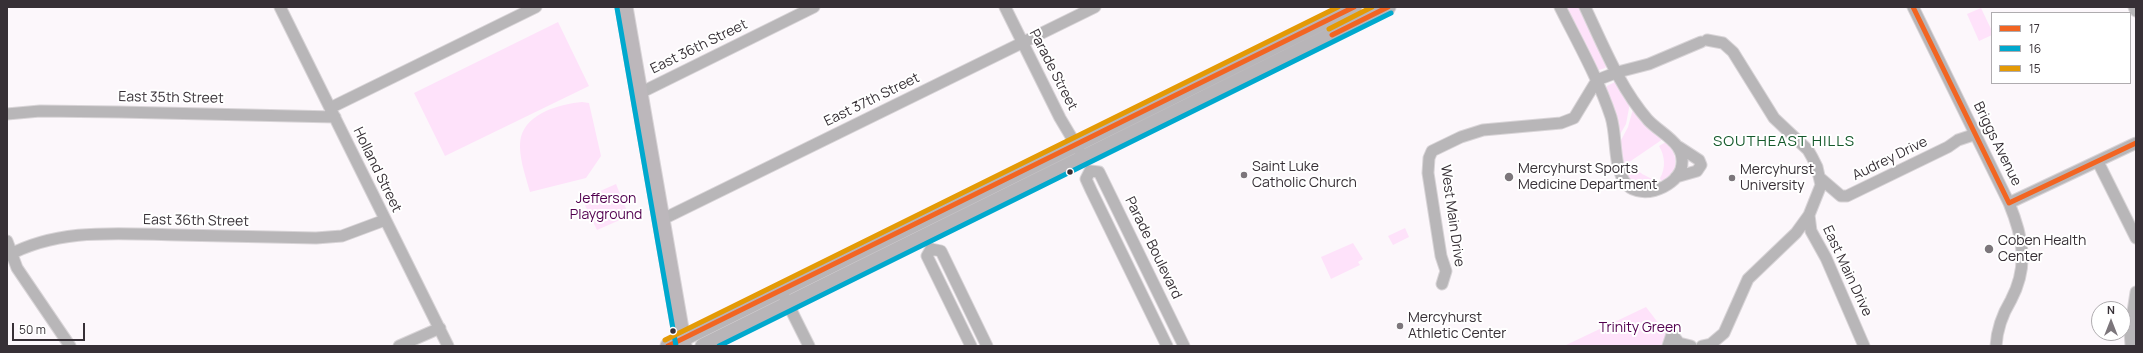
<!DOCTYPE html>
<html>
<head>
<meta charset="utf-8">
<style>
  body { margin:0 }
  #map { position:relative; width:2143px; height:353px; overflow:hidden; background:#fcf7fb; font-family:Manrope,sans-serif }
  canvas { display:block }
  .frame { position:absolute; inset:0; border:8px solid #373036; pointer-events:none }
  .legend { position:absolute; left:1991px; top:12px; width:140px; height:72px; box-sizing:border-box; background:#fff; border:1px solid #afacaf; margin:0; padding:5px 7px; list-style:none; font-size:12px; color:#373036 }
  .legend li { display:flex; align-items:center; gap:8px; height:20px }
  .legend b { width:20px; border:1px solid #afacaf }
  .north { position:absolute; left:2091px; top:301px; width:40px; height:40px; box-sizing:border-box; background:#fff; border:1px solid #afacaf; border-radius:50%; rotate:0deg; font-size:11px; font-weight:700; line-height:16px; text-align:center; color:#373036 }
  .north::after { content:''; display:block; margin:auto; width:14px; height:18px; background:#7c767b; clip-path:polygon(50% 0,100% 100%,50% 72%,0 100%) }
  .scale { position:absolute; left:12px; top:323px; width:73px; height:18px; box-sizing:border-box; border:2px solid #373036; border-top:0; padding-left:5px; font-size:12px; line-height:14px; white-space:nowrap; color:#373036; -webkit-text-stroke:3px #fff; paint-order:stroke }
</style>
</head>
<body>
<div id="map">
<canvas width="2143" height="353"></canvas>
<div class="frame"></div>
<ul class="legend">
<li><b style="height:5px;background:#f26522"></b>17</li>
<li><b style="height:5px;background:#00a9ce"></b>16</li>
<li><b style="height:5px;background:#e49a05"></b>15</li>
</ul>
<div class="north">N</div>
<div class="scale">50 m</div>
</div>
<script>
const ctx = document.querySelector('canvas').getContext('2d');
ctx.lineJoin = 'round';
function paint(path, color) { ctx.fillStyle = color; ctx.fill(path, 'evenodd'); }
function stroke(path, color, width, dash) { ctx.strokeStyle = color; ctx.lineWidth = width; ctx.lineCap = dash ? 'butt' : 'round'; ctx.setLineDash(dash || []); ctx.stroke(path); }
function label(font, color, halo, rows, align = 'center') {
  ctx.font = font + ' Manrope,sans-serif'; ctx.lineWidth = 4; ctx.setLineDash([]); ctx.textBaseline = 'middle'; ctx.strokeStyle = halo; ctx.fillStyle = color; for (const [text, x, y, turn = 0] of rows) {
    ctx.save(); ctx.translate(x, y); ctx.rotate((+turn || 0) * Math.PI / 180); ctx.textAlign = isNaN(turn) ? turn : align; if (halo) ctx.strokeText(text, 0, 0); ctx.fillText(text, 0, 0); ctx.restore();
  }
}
paint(new Path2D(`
  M1563,7H1580L1607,65L1605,68L1599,70L1595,69Z
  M1981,8L1992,31V35L1979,41L1967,14Z
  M558,22L589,86L445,156L414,93Z
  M1615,82L1618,84L1630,103L1626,124L1618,138L1606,89L1607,86Z
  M582,102L589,103L601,156L586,178L530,192C526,177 517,153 521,137C527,113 560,104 582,102Z
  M1633,109L1663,139L1622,167L1619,144L1628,127Z
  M1666,142C1679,155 1680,173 1661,181L1660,178C1666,168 1665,156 1659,146Z
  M1633,165C1641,177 1653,177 1657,183L1647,188L1633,185L1624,172Z
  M616,184L629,216L597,230L582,199Z
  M1405,228L1409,237L1393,245L1388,236Z
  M1353,243L1363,259L1358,262L1360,265L1331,279L1321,257Z
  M1646,307L1676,346H1564Z`), '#fee2fa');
const street = new Path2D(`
  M280,7L448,346
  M1005,7L1060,118L1079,150
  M1560,7C1578,43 1598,78 1611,117C1617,137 1613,162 1624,181C1637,202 1674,189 1681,169C1688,144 1662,135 1648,120C1620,88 1603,45 1585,7
  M1913,7L2009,203C2023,237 2029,266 2011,300C2002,315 1997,328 1996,346
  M2134,7L2136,11
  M1707,40L1723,43L1733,52L1774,118L1808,150L1812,157L1817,167L1821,185L1809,215L1811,231L1826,258L1864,346
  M640,93L814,7
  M330,108L536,7
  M7,114L40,111L119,112L335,117
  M2098,162L2136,238
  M1090,171L1099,172L1184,346
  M1090,171L1086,179L1091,190L1167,346
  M1676,177L1697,171L1701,165L1699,160L1679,147
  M1820,178L1841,196H1847L1948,147L1958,140L1976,134
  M2009,203L2136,143
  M661,220L1095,7
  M7,241L17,268L70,346
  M7,256C60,227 120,234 179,235C225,236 270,237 316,238L342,236L385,220
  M1442,284L1446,271L1441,256L1428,173L1429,158L1432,151L1461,137L1483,130L1561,123L1574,118L1597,80L1618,72L1649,64L1701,42
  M785,298L809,346
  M1672,334L1679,343L1691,346
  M399,346L440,328
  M971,346L927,256L931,249L941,251L987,346
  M1668,346L1672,334
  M1702,346L1711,344L1724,333L1748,279L1796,233L1809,215
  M2131,346L2130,331L2136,292`);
const secondary = new Path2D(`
  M668,346L1354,7
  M703,346L1388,7`);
const primary = new Path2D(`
  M624,7L683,346`);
stroke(street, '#d8d4d7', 13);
stroke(secondary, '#d8d4d7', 17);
stroke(primary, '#d8d4d7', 19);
stroke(street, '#b8b6b8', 11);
stroke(secondary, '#b8b5b8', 15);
stroke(primary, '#bcb7bb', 17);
stroke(new Path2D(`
  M1913,7L2009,203L2136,143
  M1332,35L1388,7
  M668,346L1354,7`), '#f26522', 5);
stroke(new Path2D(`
  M617,8L676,346
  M719,346L1391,13`), '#00a9ce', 5);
stroke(new Path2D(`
  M1329,29L1372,7
  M665,340L1338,7`), '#e49a05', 5);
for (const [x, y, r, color] of [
  [1070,172,3.5,"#373036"],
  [1244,175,4,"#7c767b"],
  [1509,177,5,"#7c767b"],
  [1732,178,4,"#7c767b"],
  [1989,249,5,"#7c767b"],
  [1400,326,4,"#7c767b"],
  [673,331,3.5,"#373036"]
]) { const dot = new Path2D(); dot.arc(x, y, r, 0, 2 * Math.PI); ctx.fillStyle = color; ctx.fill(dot); stroke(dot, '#fff', 1.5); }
label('14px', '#373036', '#fff', [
  ["East 36th Street",699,47,-26],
  ["Parade Street",1053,70,63],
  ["East 35th Street",171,98,1],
  ["East 37th Street",872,100,-26],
  ["Briggs Avenue",1997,144,64],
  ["Audrey Drive",1890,159,-26],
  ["Holland Street",377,170,64],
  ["West Main Drive",1452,216,82],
  ["East 36th Street",196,221,1],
  ["Parade Boulevard",1153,248,64],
  ["East Main Drive",1847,271,65]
]);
label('14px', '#373036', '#fff', [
  ["Saint Luke",1252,167],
  ["Catholic Church",1252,183],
  ["Mercyhurst Sports",1518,169],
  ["Medicine Department",1518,185],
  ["Mercyhurst",1740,170],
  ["University",1740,186],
  ["Coben Health",1998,241],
  ["Center",1998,257],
  ["Mercyhurst",1408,318],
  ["Athletic Center",1408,334]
], 'left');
label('14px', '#52004f', '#fff', [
  ["Jefferson",606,199],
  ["Playground",606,215],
  ["Trinity Green",1640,328]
]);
ctx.letterSpacing = '1px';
label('15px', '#14592b', '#fff', [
  ["SOUTHEAST HILLS",1784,142]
]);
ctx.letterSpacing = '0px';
</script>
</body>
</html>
